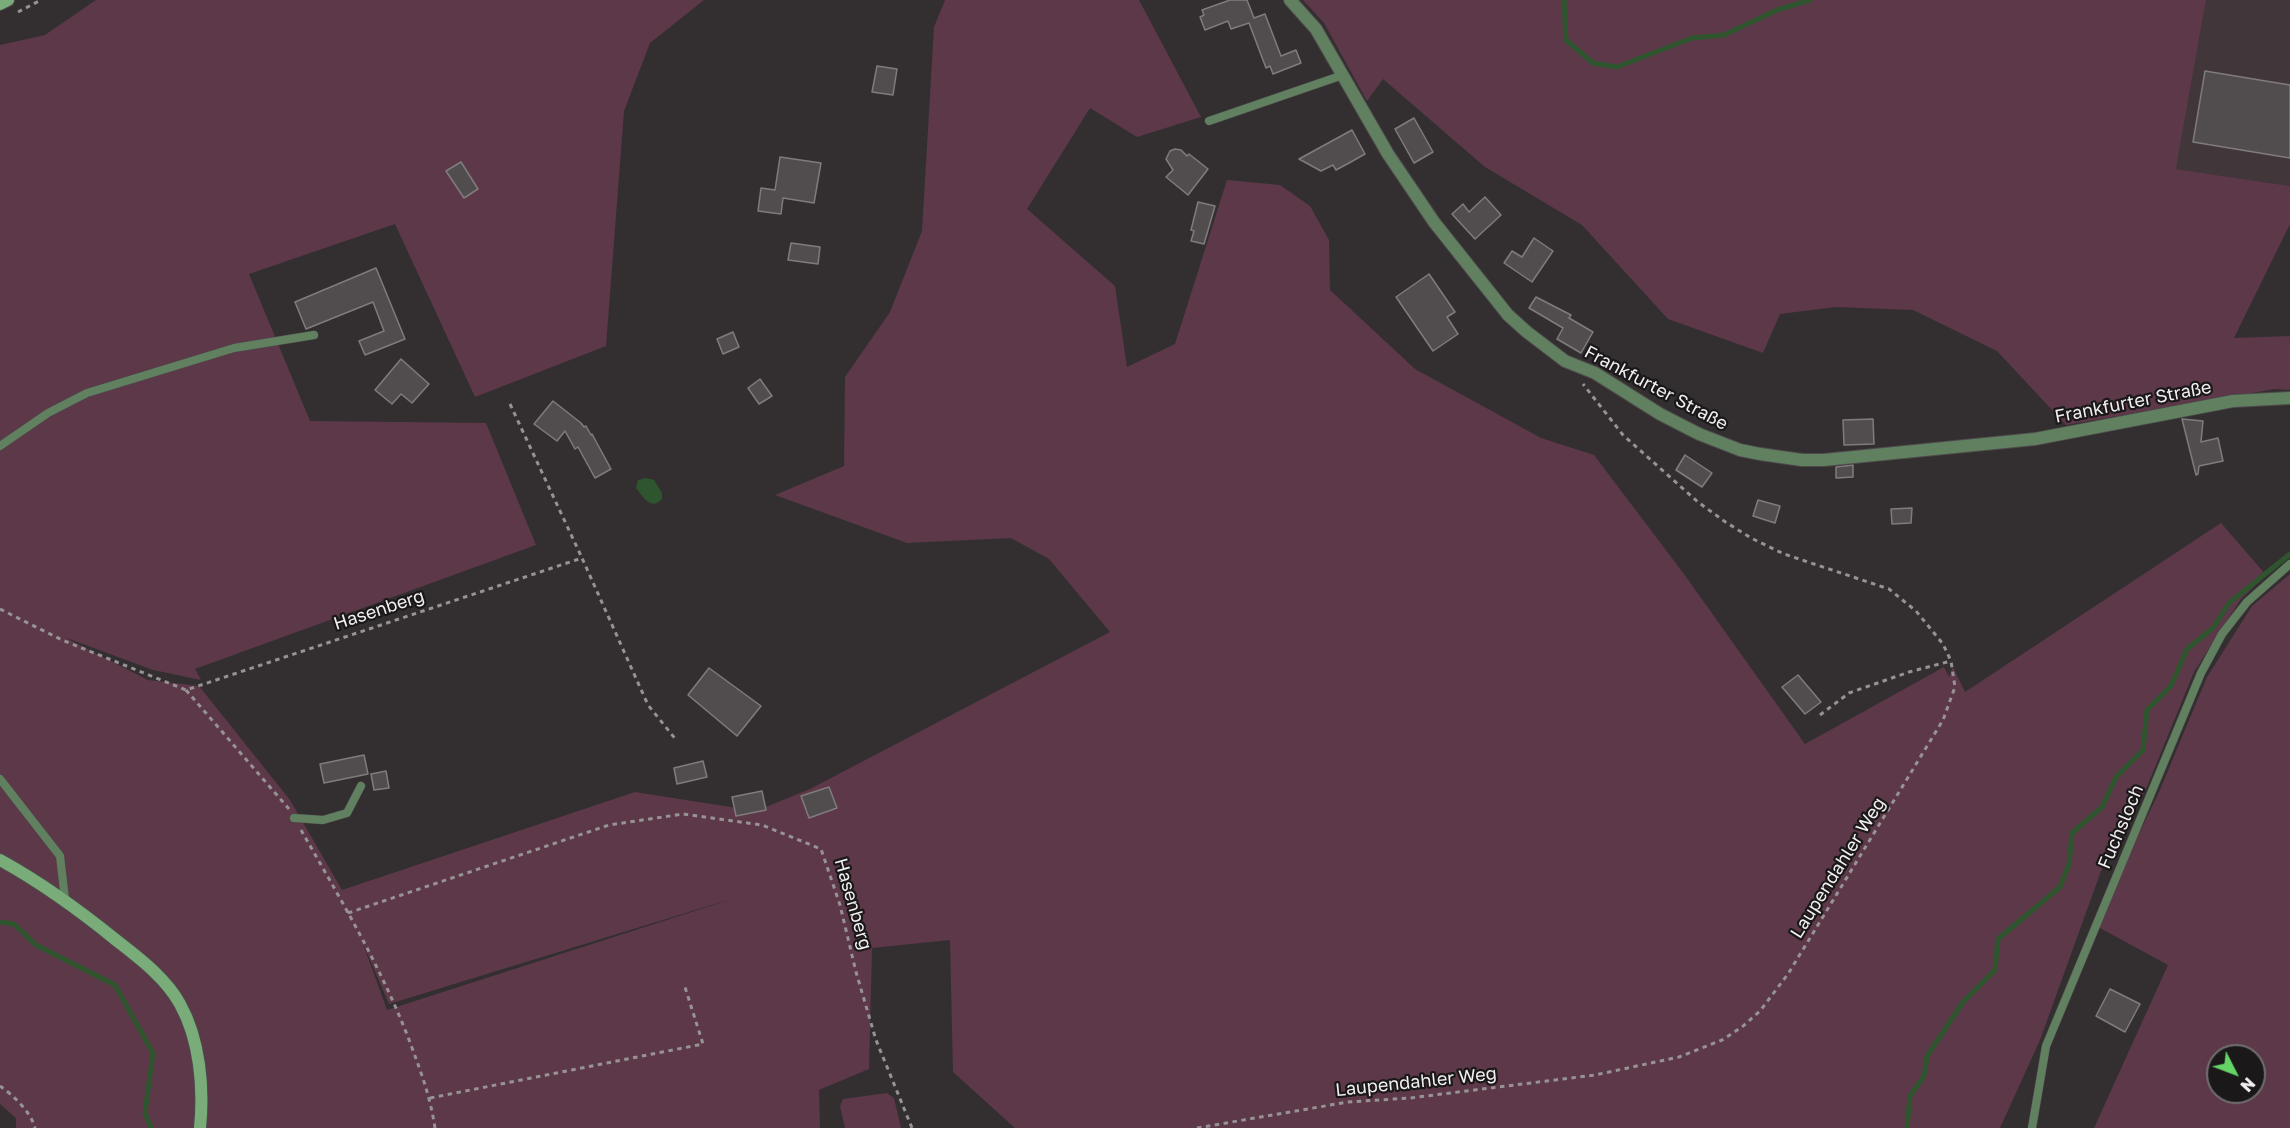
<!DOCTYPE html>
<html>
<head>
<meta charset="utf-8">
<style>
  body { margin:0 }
  #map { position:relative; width:2290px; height:1128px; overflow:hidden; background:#332f31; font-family:"Golos Text",sans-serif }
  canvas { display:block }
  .north { position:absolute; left:2206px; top:1044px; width:60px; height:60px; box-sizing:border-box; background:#1a1819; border:2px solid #706e6f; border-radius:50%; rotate:132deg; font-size:16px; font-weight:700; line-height:24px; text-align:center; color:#f2eff0 }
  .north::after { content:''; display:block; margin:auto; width:21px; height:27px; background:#64d467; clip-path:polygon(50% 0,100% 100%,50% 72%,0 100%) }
</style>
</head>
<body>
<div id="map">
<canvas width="2290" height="1128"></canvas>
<div class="north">N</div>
</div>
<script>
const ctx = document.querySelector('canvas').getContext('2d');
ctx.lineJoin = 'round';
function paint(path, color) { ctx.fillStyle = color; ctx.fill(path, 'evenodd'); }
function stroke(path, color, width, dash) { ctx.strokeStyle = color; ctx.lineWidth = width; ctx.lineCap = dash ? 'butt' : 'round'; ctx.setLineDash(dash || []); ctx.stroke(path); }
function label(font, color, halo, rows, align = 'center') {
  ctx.font = font + ' "Golos Text",sans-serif'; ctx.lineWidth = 4.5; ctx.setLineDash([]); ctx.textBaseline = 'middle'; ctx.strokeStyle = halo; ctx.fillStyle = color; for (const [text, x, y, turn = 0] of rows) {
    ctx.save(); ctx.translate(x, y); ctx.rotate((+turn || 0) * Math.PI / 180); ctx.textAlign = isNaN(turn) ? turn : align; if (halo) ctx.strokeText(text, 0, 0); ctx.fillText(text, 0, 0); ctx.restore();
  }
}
paint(new Path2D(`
  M2206,0H2290V186L2176,169Z`), '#41373b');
paint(new Path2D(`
  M96,0H704L650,43L624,111L606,346L475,397L395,224L249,274L310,421L486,423L536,545L195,669L201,680L153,670L64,637L148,680L199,686L290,800L342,890L635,792L756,811L810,789L1110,632L1049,559L1011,538L907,543L775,495L844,466L845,377L890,312L922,231L934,27L945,0H1139L1201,117L1137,137L1090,108L1027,209L1115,286L1127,367L1175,344L1227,180L1280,185L1310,206L1329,240L1330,290L1415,369L1541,438L1594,455L1684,574L1805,744L1944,667L1949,677L1953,667L1965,692L2221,523L2266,575L2241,599L2194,672L2146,789L2105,860L2040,1040L2000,1128H1015L953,1072L950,940L872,948L869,1069L819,1090L820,1128H16V1118L0,1104V45L45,35ZM738,897L387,1010L362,941L389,1004Z
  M1303,0H2206L2176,169L2290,186V224L2234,338L2290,336V390L2275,389L2066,425L1997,351L1913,310L1836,307L1780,314L1763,353L1668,319L1582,225L1485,167L1383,79L1367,101L1324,23Z
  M2290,574V1128H2094L2168,965L2098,927L2124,865L2159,792L2207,677L2252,606ZM2218,1056H2254V1092H2218Z
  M887,1093L894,1098L901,1128H845L840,1106L843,1099Z`), '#5c3849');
paint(new Path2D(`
  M646,478L654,480L662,493V499C651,511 643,497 636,488L638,480Z`), '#2f552f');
stroke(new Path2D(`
  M1564,0L1566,40L1593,63L1617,67L1692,38L1724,35L1777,10L1810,0
  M0,922L14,924L36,945L115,985L153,1053L145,1113L151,1128
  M1907,1128L1910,1096L1924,1076L1927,1056L1963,1002L1995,970L1998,939L2060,887L2069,864L2072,833L2102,807L2116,777L2143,750L2147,710L2171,686L2187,649L2213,628L2229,603L2290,554`), '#2f552f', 5);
const building = new Path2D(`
  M1230,0H1247L1254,18L1265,14L1281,56L1296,50L1301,63L1273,74L1270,66L1266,68L1249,23L1231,29L1228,21L1205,30L1200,17L1204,15L1202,10Z
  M877,66L897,69L893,95L872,92Z
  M2205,71L2290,85V158L2193,142Z
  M1414,118L1433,152L1414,163L1395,129Z
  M1352,130L1365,154L1349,163L1336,170L1333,165L1321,171L1299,159Z
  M1175,149L1181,150L1187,156L1189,154L1208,169L1188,195L1166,177L1173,170L1166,159L1170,151Z
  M780,157L821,163L814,203L783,198L781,214L758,211L761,188L775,190Z
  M461,162L478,189L464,198L446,171Z
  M1485,197L1501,215L1475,239L1452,214L1463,204L1469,212Z
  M1198,202L1215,206L1204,244L1191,241L1194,231L1191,230Z
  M1534,238L1553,251L1532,282L1504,263L1512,251L1522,257Z
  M791,243L820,247L818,264L788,260Z
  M376,268L405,339L365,355L359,341L384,331L373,302L306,329L295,302Z
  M1429,274L1455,312L1447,317L1458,334L1433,351L1396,297Z
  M1536,297L1571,315L1569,318L1593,332L1581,353L1557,339L1563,328L1529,308Z
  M733,332L739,347L723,354L717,339Z
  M401,359L429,384L412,403L401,394L392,404L375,390Z
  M760,379L772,396L759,404L748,388Z
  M553,401L581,423L584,427L586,426L591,435L592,434L611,469L595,478L578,447L575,449L565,431L557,441L534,424Z
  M1873,419L1874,444L1844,445L1843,420Z
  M2182,419L2203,421L2201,442L2218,438L2223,461L2199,466L2198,474L2196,475Z
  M1685,455L1712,473L1702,487L1676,470Z
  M1853,465V477L1836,478V467Z
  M1758,500L1780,506L1775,523L1753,516Z
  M1912,508L1911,523L1892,524L1891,509Z
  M709,668L761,706L737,736L688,695Z
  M1798,675L1821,702L1805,714L1782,687Z
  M364,755L368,774L324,783L320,764Z
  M703,761L707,777L677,784L674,768Z
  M386,771L389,788L374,790L371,774Z
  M829,787L837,808L809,818L801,796Z
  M762,791L766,810L736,816L732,797Z
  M2110,989L2140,1004L2125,1032L2096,1016Z`);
paint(building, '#514d4f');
stroke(building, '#807b7d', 1.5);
const lane = new Path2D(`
  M1209,121L1343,75
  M0,446L48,413L87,393L234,348L314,335
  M0,779L60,856L65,899
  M294,818L323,820L347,813L361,786
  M2032,1128L2046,1046L2201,673L2222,634L2247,602L2290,564`);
const street = new Path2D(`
  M1290,0L1316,29L1388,154L1434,222L1508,315L1527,332L1565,361L1595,373L1660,414L1699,434L1740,450L1760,454L1802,460H1824L2035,439L2233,401L2290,398`);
const secondary = new Path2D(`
  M0,4L8,0
  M0,860C42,883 79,910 116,940C139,958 166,978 180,1004C200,1040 204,1088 200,1128`);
stroke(lane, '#4e4a4c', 9);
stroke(street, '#4e4a4c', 14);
stroke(secondary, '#4e4a4c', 14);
stroke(new Path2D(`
  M18,12L41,0
  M510,404L582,558
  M0,609L62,640L186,690L582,558L648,705L677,741
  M186,690L289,809
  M1820,715L1849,693L1909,672L1951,661
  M301,830C341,900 383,970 411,1045C422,1075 430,1096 435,1128
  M348,913L609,825L683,814L762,825L821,849L840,905L856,972L876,1040L912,1128
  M0,1086C13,1095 31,1112 35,1128
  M430,1098L703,1044L684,984
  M1197,1128L1348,1102L1410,1098L1595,1075L1679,1057L1722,1040L1742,1027L1760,1011L1788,974L1943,720L1955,687L1951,661L1943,644L1916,611L1889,589L1784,554L1751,538L1724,521L1698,502L1623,435L1583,384`), '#979395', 3, [4.5, 4.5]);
stroke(lane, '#60805f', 8);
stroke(street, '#60805f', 12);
stroke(secondary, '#79ac78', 12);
label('18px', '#f2eff0', '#1a1819', [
  ["Frankfurter Straße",1656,388,28],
  ["Frankfurter Straße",2133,402,-11],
  ["Hasenberg",379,610,-18],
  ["Fuchsloch",2121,827,-67],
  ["Laupendahler Weg",1838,868,-58],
  ["Hasenberg",853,904,74],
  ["Laupendahler Weg",1416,1082,-6]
]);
</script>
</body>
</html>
